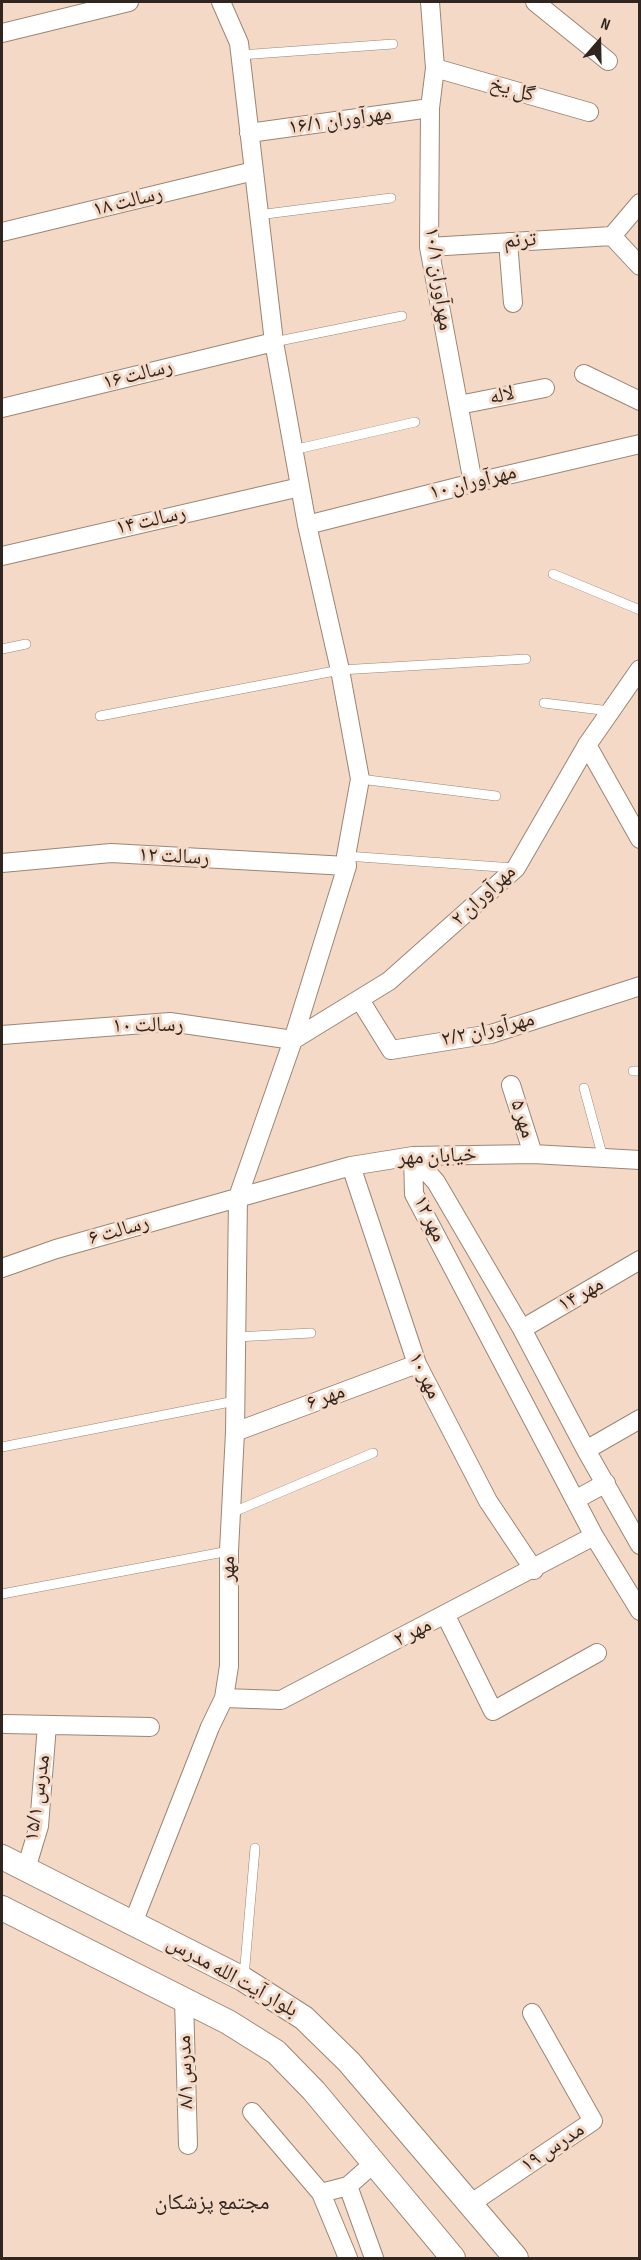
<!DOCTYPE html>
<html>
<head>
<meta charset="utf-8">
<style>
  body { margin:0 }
  #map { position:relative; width:641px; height:2260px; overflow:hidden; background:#f5d9c7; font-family:"Sofia Sans Condensed",sans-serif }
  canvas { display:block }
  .frame { position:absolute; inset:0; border:3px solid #30261f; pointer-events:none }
  .north { position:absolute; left:569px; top:12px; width:60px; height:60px; -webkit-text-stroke:4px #f5d9c7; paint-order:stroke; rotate:20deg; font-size:16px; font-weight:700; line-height:24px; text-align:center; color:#30261f }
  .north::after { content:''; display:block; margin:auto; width:21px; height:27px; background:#30261f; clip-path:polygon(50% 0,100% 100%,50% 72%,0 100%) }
</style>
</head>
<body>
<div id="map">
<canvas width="641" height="2260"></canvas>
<div class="frame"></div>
<div class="north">N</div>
</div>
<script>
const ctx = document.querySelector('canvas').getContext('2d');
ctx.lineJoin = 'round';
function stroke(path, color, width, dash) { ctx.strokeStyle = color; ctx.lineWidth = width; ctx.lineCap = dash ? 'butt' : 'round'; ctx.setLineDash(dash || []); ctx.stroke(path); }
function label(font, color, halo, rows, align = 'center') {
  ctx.font = font + ' "Sofia Sans Condensed","Noto Naskh Arabic",sans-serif'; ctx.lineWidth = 6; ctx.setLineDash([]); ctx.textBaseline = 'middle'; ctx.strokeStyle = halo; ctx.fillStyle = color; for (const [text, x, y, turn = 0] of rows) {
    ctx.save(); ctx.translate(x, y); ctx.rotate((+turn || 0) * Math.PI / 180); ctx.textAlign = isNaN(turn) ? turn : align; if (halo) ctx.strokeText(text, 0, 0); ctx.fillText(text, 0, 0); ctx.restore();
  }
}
const lane = new Path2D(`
  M240,55L393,44
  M258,215L391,198
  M274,342L402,316
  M293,450L415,422
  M553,574L640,610
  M2,649L26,644
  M544,703L610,711
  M100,716L340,670L526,659
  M360,779L496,796
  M346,856L514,868
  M633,1071H640
  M584,1088L603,1158
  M236,1337L311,1333
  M2,1447L235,1401
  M231,1513L373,1453
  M2,1594L229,1551
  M244,1977L255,1848`);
const street = new Path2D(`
  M430,2L435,68L430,108L429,247L473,483
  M535,2L608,61
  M2,33L129,2
  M435,68L589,112
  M249,133L430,108
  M2,232L254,171
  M612,236L640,203
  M612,236L640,266
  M508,242L513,303
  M429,247L612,236
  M584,374L640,401
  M459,405L545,388
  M2,408L274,342
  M307,525L473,483L640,444
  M2,556L300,487
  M587,745L640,839
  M2,863L111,853L347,866
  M360,1000L391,1050L491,1034L640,986
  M2,1035L170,1022L293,1040L389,981L516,868L587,745L640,669
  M511,1085L533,1154
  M413,1156L414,1194L594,1536L640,1611
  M413,1156L436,1182L522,1329L586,1450L640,1545
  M351,1166L417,1364L488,1501L534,1570
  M2,1268L56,1249L351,1166L413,1156L533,1154L640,1160
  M522,1329L640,1260
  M235,1432L417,1364
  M586,1450L640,1419
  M575,1500L606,1483
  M446,1616L493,1711L597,1653
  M224,1698L281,1700L594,1536
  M5,1724L150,1727
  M26,1869L39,1826L47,1725
  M133,1923L210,1727L224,1698L229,1666V1551L235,1432L238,1197L293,1040L347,866L346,856L360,779L340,670L307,525L274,342L239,43L221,2
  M184,1999L188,2145
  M252,2112L321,2193L348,2258
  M348,2186L374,2258
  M321,2193L348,2186L374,2163
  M470,2204L593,2121L532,2013`);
const secondary = new Path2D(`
  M2,1857L243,1979L304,2018L349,2062L516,2258
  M2,1908L228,2022L276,2052L314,2091L453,2258`);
stroke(lane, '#9d8573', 10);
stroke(street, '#9d8573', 20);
stroke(secondary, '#9d8573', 26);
stroke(lane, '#fff', 9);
stroke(street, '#fff', 18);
stroke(secondary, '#fff', 24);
label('21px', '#30261f', '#f5d9c7', [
  ["گل یخ",512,90,16],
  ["مهرآوران ۱۶/۱",340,121,-8],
  ["رسالت ۱۸",128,202,-14],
  ["ترنم",520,241,-4],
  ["مهرآوران ۱۰/۱",438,279,82],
  ["رسالت ۱۶",138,375,-14],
  ["لاله",502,396,-12],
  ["مهرآوران ۱۰",473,483,-14],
  ["رسالت ۱۴",151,521,-13],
  ["رسالت ۱۲",174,857,3],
  ["مهرآوران ۲",484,896,-43],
  ["رسالت ۱۰",148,1026,-1],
  ["مهرآوران ۲/۲",488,1030,-13],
  ["مهر ۵",522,1119,72],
  ["خیابان مهر",437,1157,-3],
  ["مهر ۱۲",429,1219,64],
  ["رسالت ۶",119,1231,-16],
  ["مهر ۱۴",581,1295,-30],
  ["مهر ۱۰",424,1376,64],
  ["مهر ۶",326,1398,-20],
  ["مهر",229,1569,-90],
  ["مهر ۲",413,1633,-27],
  ["مدرس ۱۵/۱",38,1798,-82],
  ["بلوار آیت الله مدرس",232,1977,29],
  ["مدرس۸/۱",186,2072,-92],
  ["مدرس ۱۹",553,2148,-34]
]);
label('22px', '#30261f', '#f5d9c7', [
  ["مجتمع پزشکان",212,2203]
]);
</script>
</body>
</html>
